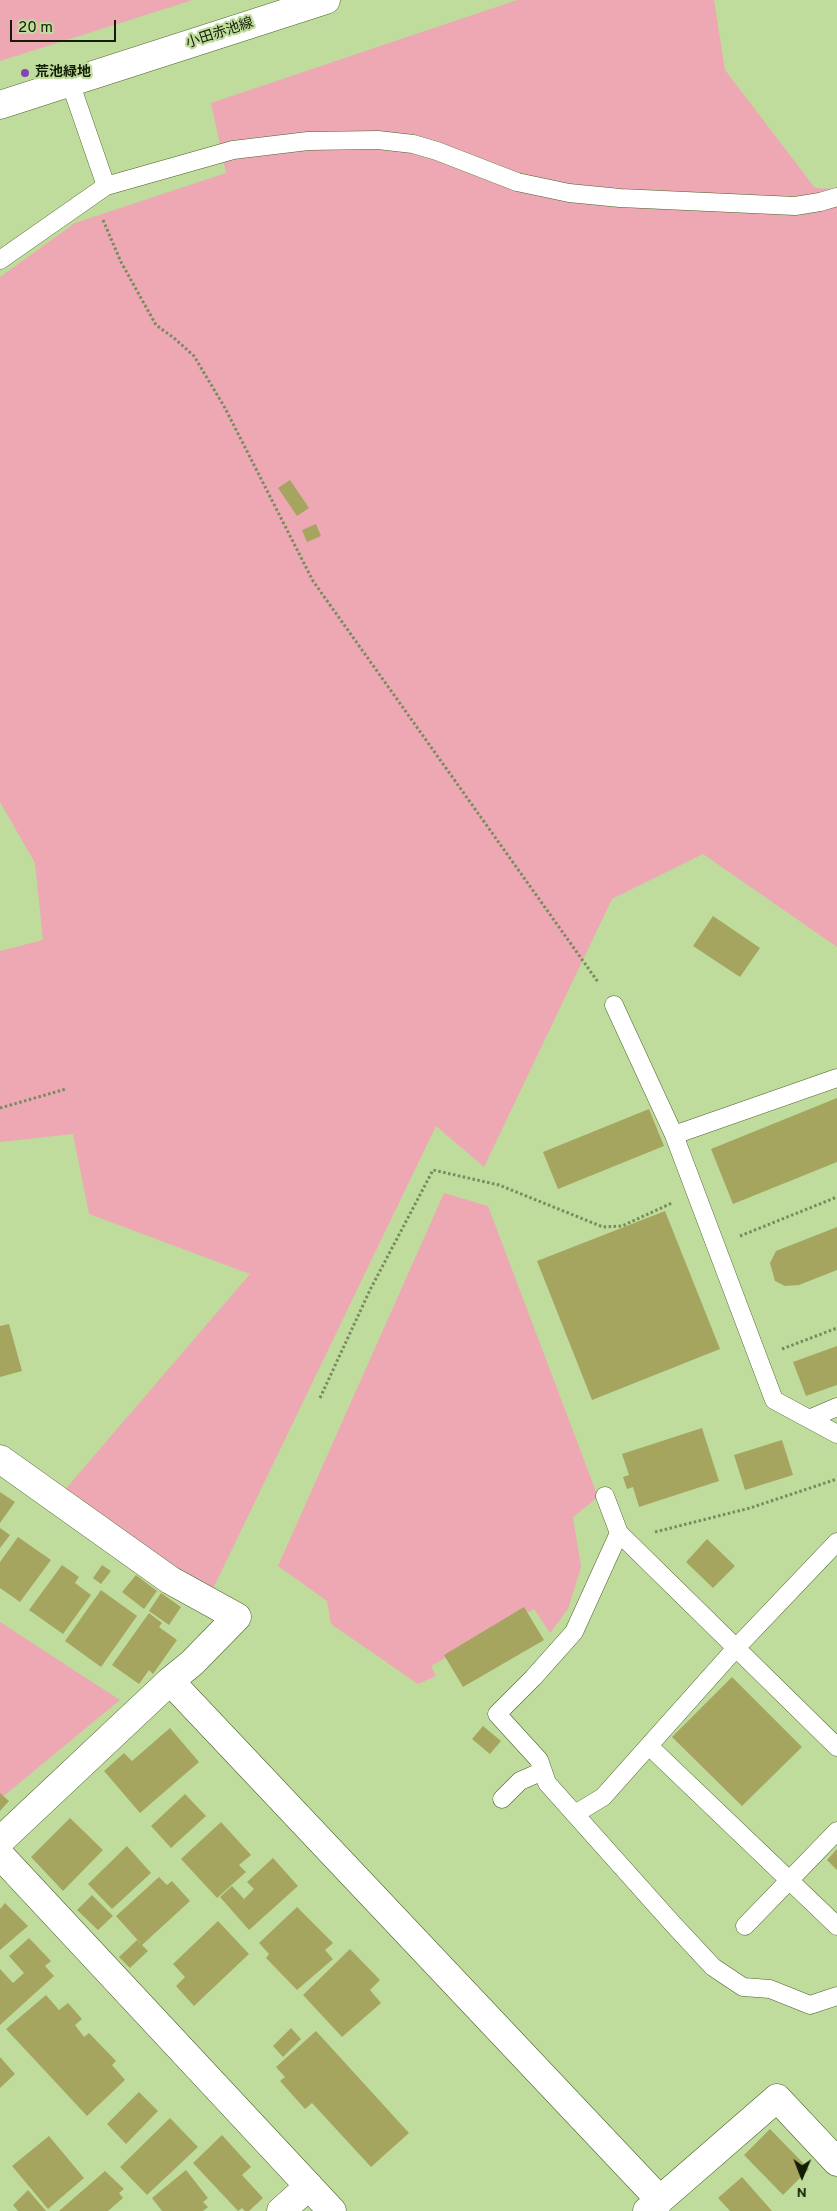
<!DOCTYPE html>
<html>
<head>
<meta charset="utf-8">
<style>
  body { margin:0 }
  #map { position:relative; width:837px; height:2211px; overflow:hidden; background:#bfdc9d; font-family:Overpass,sans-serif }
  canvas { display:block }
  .north { position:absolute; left:777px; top:2151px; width:50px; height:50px; -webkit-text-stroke:4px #bfdc9d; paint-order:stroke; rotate:181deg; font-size:14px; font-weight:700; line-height:20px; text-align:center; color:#131d05 }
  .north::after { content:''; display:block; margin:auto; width:18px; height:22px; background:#131d05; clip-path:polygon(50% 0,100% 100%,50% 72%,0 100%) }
  .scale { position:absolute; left:10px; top:20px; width:106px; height:22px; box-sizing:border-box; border:2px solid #131d05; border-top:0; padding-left:6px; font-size:15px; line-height:18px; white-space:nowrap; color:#131d05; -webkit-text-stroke:4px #bfdc9d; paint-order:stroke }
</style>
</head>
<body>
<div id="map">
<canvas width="837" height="2211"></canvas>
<div class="north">N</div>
<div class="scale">20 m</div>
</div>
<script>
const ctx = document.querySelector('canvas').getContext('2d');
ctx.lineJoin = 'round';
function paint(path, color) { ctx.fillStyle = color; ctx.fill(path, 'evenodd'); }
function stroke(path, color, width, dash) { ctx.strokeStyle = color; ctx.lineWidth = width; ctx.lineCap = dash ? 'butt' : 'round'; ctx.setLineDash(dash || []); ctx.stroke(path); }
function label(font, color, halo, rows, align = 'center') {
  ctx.font = font + ' Overpass,"Noto Sans JP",sans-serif'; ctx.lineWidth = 4.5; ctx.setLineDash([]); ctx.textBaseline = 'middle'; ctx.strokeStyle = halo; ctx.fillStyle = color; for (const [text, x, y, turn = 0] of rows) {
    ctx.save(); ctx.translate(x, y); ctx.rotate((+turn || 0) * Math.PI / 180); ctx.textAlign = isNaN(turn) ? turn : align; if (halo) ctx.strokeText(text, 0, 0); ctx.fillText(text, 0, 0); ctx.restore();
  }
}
paint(new Path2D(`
  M0,0H193L0,61Z
  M517,0H714L725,70L815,188L837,189V947L703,854L612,899L484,1167L436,1126L210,1595L57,1499L250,1274L89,1214L73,1134L0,1142V951L43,940L35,863L0,802V277L75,223L226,173L211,103Z
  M444,1193L488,1206L598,1497L573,1517L581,1567L568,1609L550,1633L534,1609L431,1666L436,1676L418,1684L331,1624L327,1601L278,1566Z
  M0,1622L120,1700L0,1799Z`), '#eda8b3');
paint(new Path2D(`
  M290,480L309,508L297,516L278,488Z
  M316,524L321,536L307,542L302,530Z
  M713,916L760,948L740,977L693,946Z
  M837,1098V1162L733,1204L711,1149Z
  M649,1109L664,1146L558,1189L543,1152Z
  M665,1211L720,1349L592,1400L537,1261Z
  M837,1227V1270L799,1285L785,1286L775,1281L770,1263L776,1251Z
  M9,1324L22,1371L0,1377V1326Z
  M837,1346V1385L806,1396L793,1362Z
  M702,1428L719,1481L639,1507L633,1487L627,1489L623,1477L629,1475L622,1454Z
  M782,1440L793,1475L745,1490L734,1455Z
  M0,1492L15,1502L0,1523Z
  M0,1528L10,1535L0,1548Z
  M18,1537L51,1560L20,1602L0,1588V1562Z
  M707,1539L735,1566L713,1588L686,1562Z
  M62,1565L79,1577L75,1583L91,1595L63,1634L29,1610Z
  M102,1565L111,1571L101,1584L93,1578Z
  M136,1575L157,1591L144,1609L122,1592Z
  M101,1590L137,1616L101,1667L65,1641Z
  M161,1593L181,1607L169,1625L149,1611Z
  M524,1607L544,1640L463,1687L444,1655Z
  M149,1613L162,1623L159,1627L177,1640L153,1674L149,1670L139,1684L112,1665Z
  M732,1677L802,1747L742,1806L672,1737Z
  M483,1726L501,1741L490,1754L472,1739Z
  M170,1728L199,1762L140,1813L104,1771L124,1753L132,1761Z
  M0,1793L9,1801L0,1811Z
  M185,1794L206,1816L171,1848L151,1826Z
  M70,1818L103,1850L63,1891L31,1857Z
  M221,1822L251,1855L239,1865L246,1872L217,1898L181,1859Z
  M127,1846L151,1873L112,1909L88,1884Z
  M837,1849V1870L827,1860Z
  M273,1858L298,1886L249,1930L220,1897L232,1886L244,1899L254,1889L247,1882Z
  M159,1877L167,1885L172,1881L190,1901L142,1945L116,1916Z
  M92,1895L113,1916L98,1930L77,1910Z
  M5,1903L28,1926L0,1950V1909Z
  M297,1907L333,1943L325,1950L333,1959L297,1990L266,1958L269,1954L259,1943Z
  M218,1921L249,1954L194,2006L176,1986L185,1977L173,1964Z
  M29,1938L51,1961L45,1966L54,1976L0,2025V1969L13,1983L24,1973L9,1956Z
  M137,1940L148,1951L130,1968L119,1957Z
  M350,1949L380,1980L370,1990L381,2003L342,2037L303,1995Z
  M46,1995L59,2010L68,2003L82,2019L75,2025L84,2037L89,2033L116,2061L112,2065L125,2080L87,2116L6,2029Z
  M291,2028L301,2039L283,2057L273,2046Z
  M316,2031L409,2133L371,2167L312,2103L305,2109L280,2081L285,2077L276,2067Z
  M0,2057L15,2074L0,2088Z
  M139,2092L158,2111L126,2144L107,2124Z
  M170,2118L198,2147L147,2195L120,2167Z
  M770,2129L809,2169L783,2195L744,2155Z
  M222,2135L251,2167L242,2175L263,2198L249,2211H245L242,2208L238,2211L193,2163Z
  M49,2136L84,2178L48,2209L12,2166Z
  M186,2170L208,2198L203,2202L208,2207L203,2211H162L152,2198Z
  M105,2171L124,2189L119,2193L123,2198L108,2211H59Z
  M742,2177L772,2211H730L718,2198Z
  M28,2190L46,2211H18L13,2205Z`), '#a6a55f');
const lane = new Path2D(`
  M70,82L106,186
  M0,260L106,186L233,150L308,141L378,140L413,144L437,151L517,182L569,193L620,198L795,206L820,202L837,197
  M614,1005L674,1135
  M837,1078L674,1135L774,1400L837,1434
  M809,1419L837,1407
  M605,1496L619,1533L574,1632L533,1678L497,1714L539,1760L547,1783L672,1923L713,1967L743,1987L770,1989L810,2005L837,1996
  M619,1533L837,1747
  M649,1746L837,1926
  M502,1799L520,1781L543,1771
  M575,1814L603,1797L736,1648L837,1542
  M745,1926L837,1831`);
const street = new Path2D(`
  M0,1459L170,1580L237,1617L192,1663L170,1681
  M0,1841L170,1681L660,2200
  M0,1855L332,2211
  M281,2211L309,2186
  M647,2211L777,2098L837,2162`);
const secondary = new Path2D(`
  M0,105L326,0`);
stroke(lane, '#496226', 19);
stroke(street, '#496226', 29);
stroke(secondary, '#496226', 29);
stroke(new Path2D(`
  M103,220L121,262L156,325L174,338L194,356L225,408L313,581L598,982
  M0,1108L66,1089
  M740,1236L837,1197
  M782,1349L837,1328
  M320,1398L370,1290L433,1170L499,1185L603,1227L622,1226L672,1203
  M655,1532L750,1508L837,1479`), '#778c5e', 3, [2.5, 2.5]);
stroke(lane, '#fff', 18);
stroke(street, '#fff', 28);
stroke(secondary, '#fff', 28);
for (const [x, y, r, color] of [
  [25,73,5,"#8642b5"]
]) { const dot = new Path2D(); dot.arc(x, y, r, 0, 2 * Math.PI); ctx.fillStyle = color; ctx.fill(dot); stroke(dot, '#bfdc9d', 2); }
label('14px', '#131d05', '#bfdc9d', [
  ["小田赤池線",220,34,-18]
]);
label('bold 14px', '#131d05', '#bfdc9d', [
  ["荒池緑地",35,73]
], 'left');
</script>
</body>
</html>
